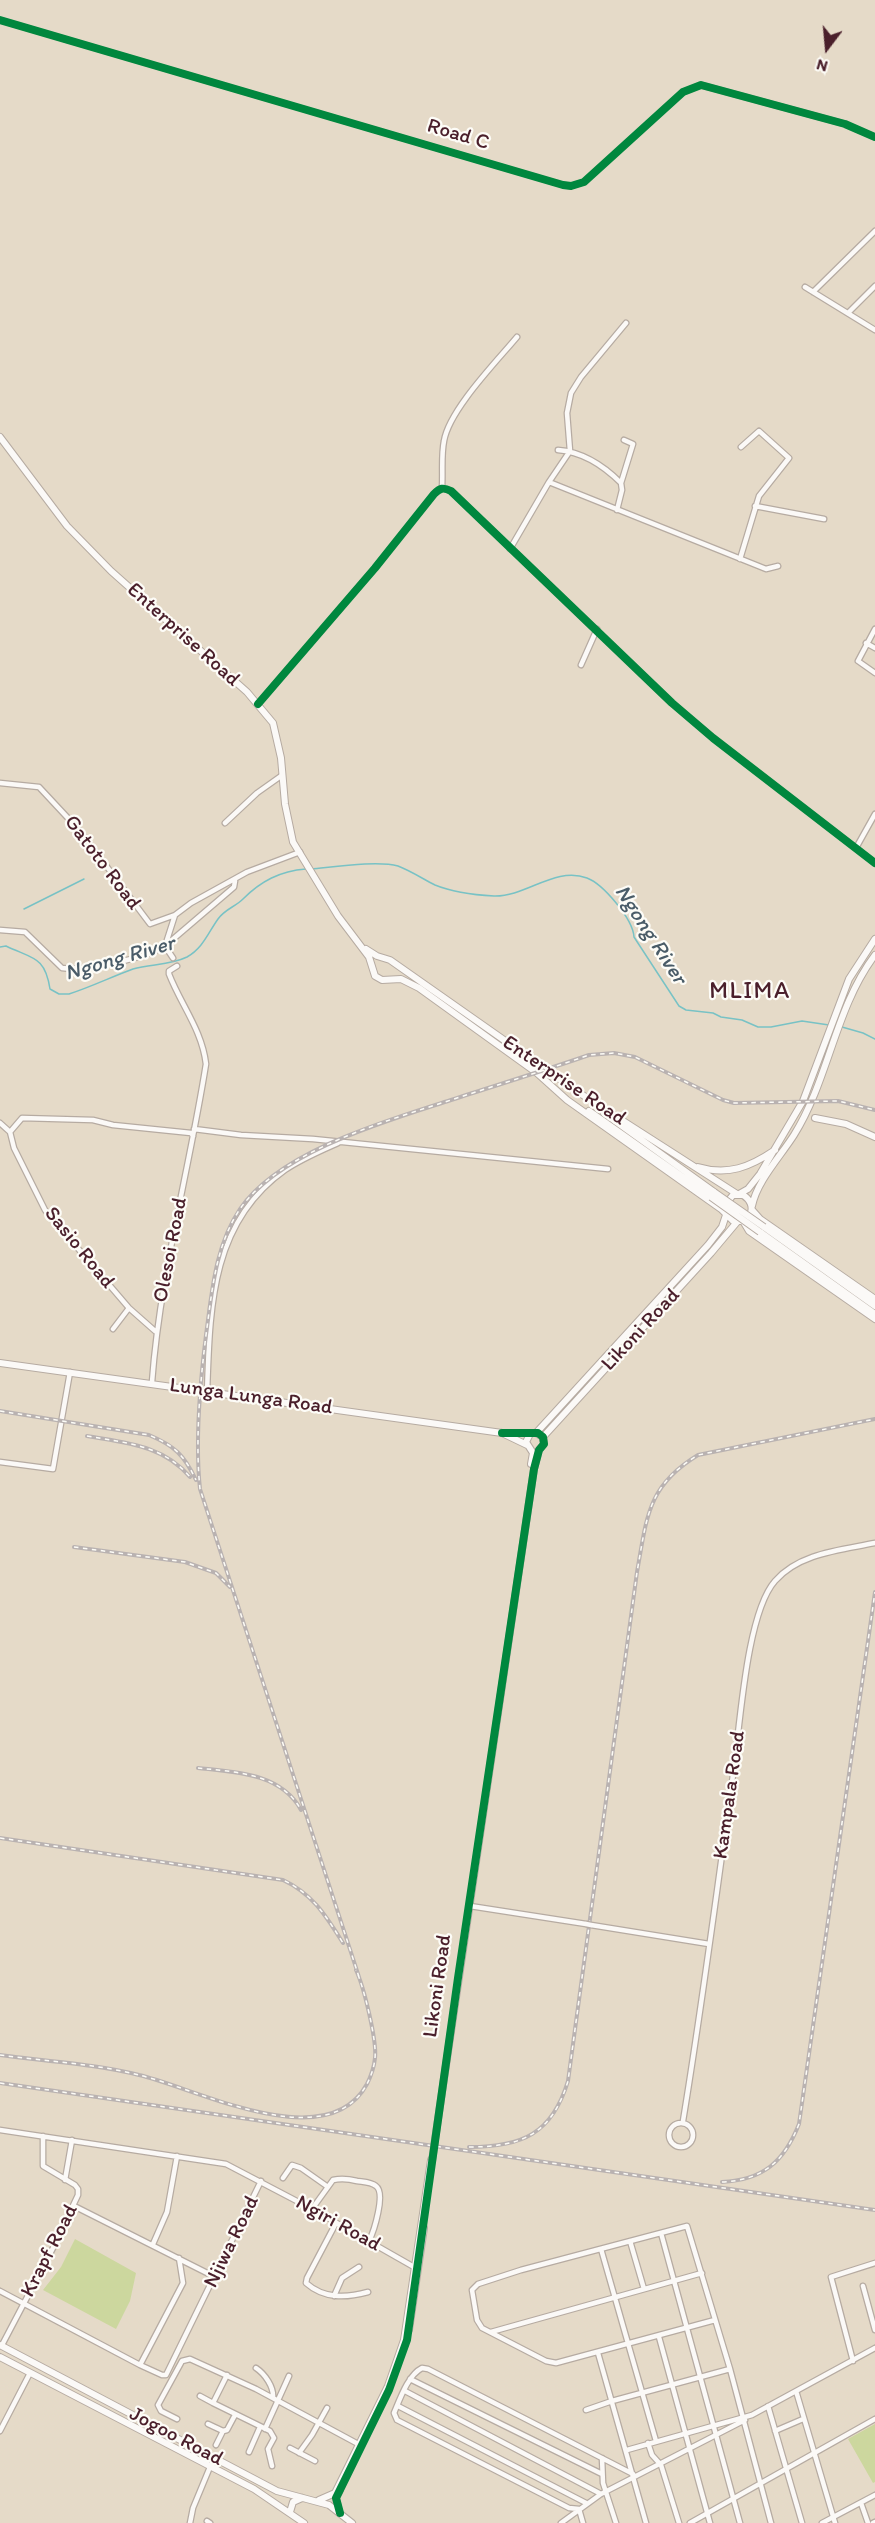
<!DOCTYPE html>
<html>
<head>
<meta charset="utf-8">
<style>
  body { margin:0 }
  #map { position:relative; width:875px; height:2523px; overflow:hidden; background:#e5dac8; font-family:Itim,sans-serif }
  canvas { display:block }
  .north { position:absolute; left:797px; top:18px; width:60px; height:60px; -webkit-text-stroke:4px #fdfcf7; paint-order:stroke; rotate:196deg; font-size:16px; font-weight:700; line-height:24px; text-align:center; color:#4a1f2b }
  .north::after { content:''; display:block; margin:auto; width:21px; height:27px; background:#4a1f2b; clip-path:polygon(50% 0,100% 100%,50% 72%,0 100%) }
</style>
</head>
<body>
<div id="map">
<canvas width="875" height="2523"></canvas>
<div class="north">N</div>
</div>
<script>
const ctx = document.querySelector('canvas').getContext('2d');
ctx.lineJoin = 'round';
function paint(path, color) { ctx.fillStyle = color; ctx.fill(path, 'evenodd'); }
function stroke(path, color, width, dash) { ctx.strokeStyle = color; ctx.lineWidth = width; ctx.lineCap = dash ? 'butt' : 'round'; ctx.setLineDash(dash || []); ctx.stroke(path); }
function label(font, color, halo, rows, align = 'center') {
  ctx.font = font + ' Itim,sans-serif'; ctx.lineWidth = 4.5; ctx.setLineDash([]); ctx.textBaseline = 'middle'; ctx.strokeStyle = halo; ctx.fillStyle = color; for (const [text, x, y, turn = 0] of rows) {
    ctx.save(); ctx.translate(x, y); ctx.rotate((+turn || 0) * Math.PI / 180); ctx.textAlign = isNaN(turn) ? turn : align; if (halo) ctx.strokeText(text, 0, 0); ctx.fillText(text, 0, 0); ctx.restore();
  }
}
paint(new Path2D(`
  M75,2239L136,2273L130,2301L116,2329L43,2290L61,2267Z
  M875,2424V2482L873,2483L848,2439Z`), '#ccd79e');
stroke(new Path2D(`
  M311,869C333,867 378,860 398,866C411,871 423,879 435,885C452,892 475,895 494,896C526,897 555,866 587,878C603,884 633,919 634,937L679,1006L686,1010L713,1013L721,1017L742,1020L758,1027H771L802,1021L829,1025
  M24,909L84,879
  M0,947L6,946C33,959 45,956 50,989L59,994H69C91,987 111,977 133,969C150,964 171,965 187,957C203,948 208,933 218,919C225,909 235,907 243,899C261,881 280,871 306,869
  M842,1027L863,1033L875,1039`), '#78c2c5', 1.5);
const street = new Path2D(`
  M0,20L563,185L571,186L584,182L683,92L701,85L845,124L875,137
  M805,287L875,330
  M813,292L875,231
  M848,313L875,286
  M558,450C583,452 604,466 621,483L622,490L617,510
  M549,482L570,451L567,413L571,393L581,377L626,323
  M621,483L633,444L624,440
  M442,488C443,472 441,456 444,441C449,410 497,361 517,337
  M755,506L824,519
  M510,549L549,482L766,569L778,566
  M740,559L759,496L789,458L759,431L741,447
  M875,629L858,661L875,673
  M866,643L875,648
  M581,665L597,629
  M258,704L375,568L434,494C440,488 443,487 451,491L672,703L713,738L875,863
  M0,783L39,787L80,831L150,924L175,915L191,903L247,872L300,852
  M225,823L257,793L281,776
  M856,848L875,814
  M0,930L25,932L62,968C85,972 145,958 165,946L234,887L235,881
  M168,944L167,940L175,915
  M165,946L173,958
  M0,1123L10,1132L14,1148L45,1210L129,1308L155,1331
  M194,1129L241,1135L313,1139L608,1169
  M10,1132L22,1118L93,1120L113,1125L191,1133L193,1136
  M113,1329L129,1308
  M152,1382C160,1275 189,1171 206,1064C202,1030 181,1005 169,974V971L177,966
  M207,1393C210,1309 210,1223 285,1170C301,1159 320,1151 338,1143
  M0,1462L53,1469L70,1372
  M470,1906L586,1924
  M591,1925L709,1944
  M683,2121C702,2006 717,1890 733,1775C740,1728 746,1614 775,1581C799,1553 841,1550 875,1543
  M669 2135a12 12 0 1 1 24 0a12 12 0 1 1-24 0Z
  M0,2130L226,2164L312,2209L414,2267
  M283,2178L292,2165L301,2168L328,2187
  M65,2180L72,2140
  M74,2206L215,2277
  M312,2209L333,2180C342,2178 349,2179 357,2181C363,2182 371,2182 376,2186C386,2193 374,2231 369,2241
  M336,2223L307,2278L306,2283C324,2299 346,2298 368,2292
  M661,2233L740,2523
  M630,2241L644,2289
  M153,2244L167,2212L177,2156
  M601,2249L656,2441
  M863,2286L875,2330
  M0,2291L140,2365L162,2375H166L261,2181
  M334,2296L342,2278L359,2267
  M715,2320L556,2363L546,2361L482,2328L477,2320L472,2290L478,2284L521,2270L687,2226L730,2369L771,2523
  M491,2332L702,2273
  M659,2337L710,2523
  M2,2345L53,2248L78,2195V2189L75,2185L43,2166V2136
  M598,2353L646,2523
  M853,2361L831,2277L875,2263
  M140,2365L183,2283L179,2258
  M256,2368C265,2374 274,2387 273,2398
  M227,2375L213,2403L270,2431L274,2438L268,2449L272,2466
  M410,2379L602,2474
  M405,2391L601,2494
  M796,2391L835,2523
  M200,2396L213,2403
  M398,2406L586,2503
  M768,2406L802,2523
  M586,2410L612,2401L730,2369
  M177,2419L161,2411L158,2405L182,2361L190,2359L256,2389L360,2445
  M208,2424L223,2431L227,2430L235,2415
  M265,2429L289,2376
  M0,2431L30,2373
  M775,2431L803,2419
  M648,2443L652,2455L661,2465L679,2523
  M216,2445L223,2431
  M290,2448L315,2461
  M627,2450L752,2415L875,2348
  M249,2452L260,2427
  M299,2453L312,2435L327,2408
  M602,2458L603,2483L616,2523
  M861,2503L868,2523
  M207,2521L210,2523
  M190,2523L193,2508L210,2467
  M561,2523L601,2494L745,2420
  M583,2523L579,2509L569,2508L397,2420L394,2413C400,2399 408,2375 422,2368L428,2369L633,2474
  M690,2523L875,2419
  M822,2523L875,2495
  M873,2523L875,2522`);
const secondary = new Path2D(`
  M0,437L67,526L111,571L247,692L273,723L281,758L285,804L293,842L338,916L369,957L375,976L382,980L401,979L419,988L537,1073L567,1100L721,1209L733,1221C751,1224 759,1205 743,1195H733L725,1205L726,1214
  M366,949L377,956L390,960L578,1092L737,1194
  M589,1111L711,1197
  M604,1113L714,1192
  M815,1118L846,1124L875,1137
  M698,1167C728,1176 750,1167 775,1150
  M739,1194L748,1189L760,1174L803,1101L849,979L875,939
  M752,1206C757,1181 780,1157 794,1135C829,1079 835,1008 875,955
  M752,1210L760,1219L875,1299
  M743,1221L749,1231L875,1319
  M764,1227L875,1306
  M760,1232L875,1314
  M0,1363L502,1433H536L543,1437L544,1444L539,1450L534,1469L436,2133
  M502,1433L527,1445
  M536,1433L708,1245L722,1227L726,1215
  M530,1434L526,1442L533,1453L531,1464
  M543,1437L711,1253L737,1222
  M409,2330L424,2228
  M0,2345L277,2491L329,2505L352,2523
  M0,2357L254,2489L304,2523
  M319,2500L335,2493L388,2386L404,2340L431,2160
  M290,2512L293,2502L302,2498
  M339,2512L336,2498L340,2490`);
stroke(street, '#b6aba2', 7);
stroke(secondary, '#b6aba2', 8);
stroke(street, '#fbf9f7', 4.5);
stroke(secondary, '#fbf9f7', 6);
const rail = new Path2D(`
  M0,1411L149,1435C175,1446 184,1455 196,1480
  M87,1436C126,1443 163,1445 190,1477
  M74,1547L185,1562L216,1573L230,1587
  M198,1768C235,1772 281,1773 301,1810
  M0,1838L283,1880C313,1894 326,1916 343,1943
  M359,1977L200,1489C195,1442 200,1383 206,1335C212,1292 215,1246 240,1209C280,1151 386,1121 451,1100C497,1085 543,1071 589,1055L614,1053L635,1057L723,1100L734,1103L838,1101L875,1110
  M0,2055C44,2061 97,2064 139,2075C196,2088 327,2158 367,2084C371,2076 374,2068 375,2058C377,2041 364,1987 356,1970
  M0,2083L875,2210
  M469,2147C522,2147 552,2134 568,2081L637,1572C647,1517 647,1486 698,1455L875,1419
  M722,2182C763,2180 784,2162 799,2124L875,1592`);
stroke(rail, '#b9b2b1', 4);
stroke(rail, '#fdfcf7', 1.5, [4.5]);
const streetBridge = new Path2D(`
  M586,1924L591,1925`);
const secondaryBridge = new Path2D(`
  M714,1192L764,1227
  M711,1197L760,1232
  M432,2161L436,2133`);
stroke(streetBridge, '#b6aba2', 7, []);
stroke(secondaryBridge, '#b6aba2', 8, []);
stroke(streetBridge, '#fbf9f7', 4.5);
stroke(secondaryBridge, '#fbf9f7', 6);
stroke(new Path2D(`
  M0,20L563,185L571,186L584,182L683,92L701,85L845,124L875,137
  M258,704L375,568L434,494C440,488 443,487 451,491L672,703L713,738L875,863
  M340,2513L336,2498L389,2390L407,2340L458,1978L534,1469L539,1450L544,1444L543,1437L538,1433H502`), '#00873e', 8);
label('21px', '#4a1f2b', '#fdfcf7', [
  ["Road C",458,135,17],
  ["Enterprise Road",183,635,42],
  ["Gatoto Road",102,863,53],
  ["Enterprise Road",564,1081,34],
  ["Sasio Road",79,1248,51],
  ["Olesoi Road",171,1250,-79],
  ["Likoni Road",641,1330,-47],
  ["Lunga Lunga Road",251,1397,8],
  ["Kampala Road",730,1795,-82],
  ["Likoni Road",438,1986,-82],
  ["Ngiri Road",338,2224,29],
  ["Njiwa Road",232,2242,-64],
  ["Krapf Road",50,2251,-63],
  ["Jogoo Road",176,2437,28]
]);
label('italic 22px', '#4a5c68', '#fdfcf7', [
  ["Ngong River",650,935,57],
  ["Ngong River",120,959,-16]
]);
ctx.letterSpacing = '1.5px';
label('24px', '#4a1f2b', '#fdfcf7', [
  ["MLIMA",750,992]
]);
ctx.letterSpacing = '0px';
</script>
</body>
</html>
